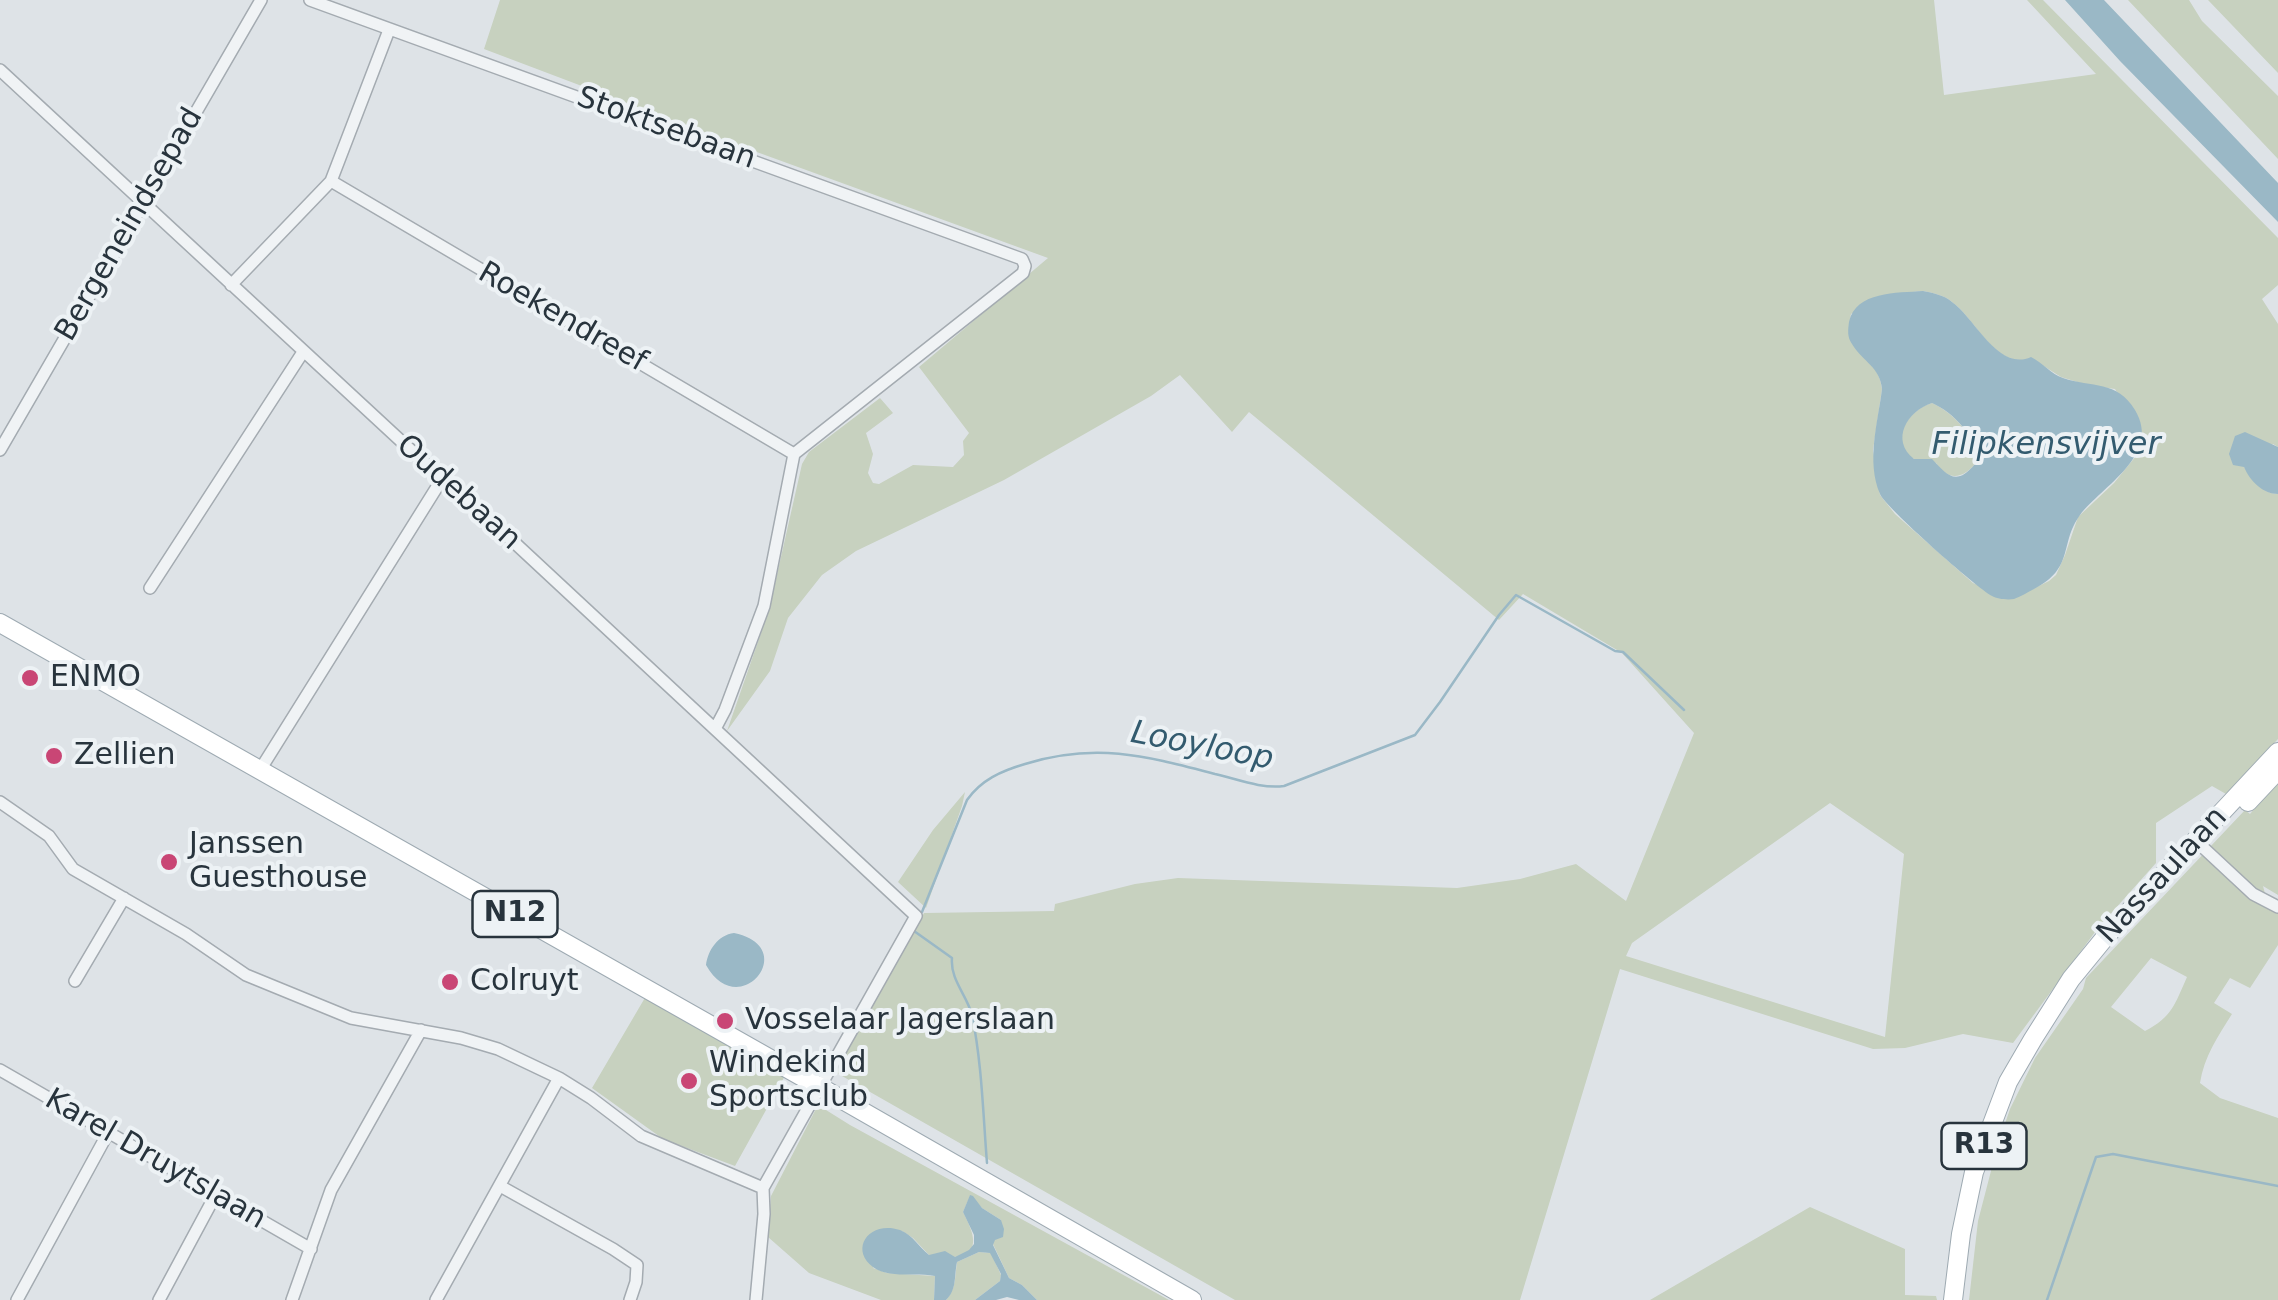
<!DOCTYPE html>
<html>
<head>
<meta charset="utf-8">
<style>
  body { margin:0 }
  canvas { display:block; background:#dee3e7 }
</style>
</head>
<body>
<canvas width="2278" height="1300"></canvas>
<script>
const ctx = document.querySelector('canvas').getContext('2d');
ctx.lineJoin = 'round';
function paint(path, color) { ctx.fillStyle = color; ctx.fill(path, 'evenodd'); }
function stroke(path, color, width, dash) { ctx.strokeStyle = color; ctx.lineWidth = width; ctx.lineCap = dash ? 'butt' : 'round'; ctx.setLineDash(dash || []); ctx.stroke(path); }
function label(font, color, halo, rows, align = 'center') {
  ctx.font = font + ' "DejaVu Sans",sans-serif'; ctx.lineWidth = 8; ctx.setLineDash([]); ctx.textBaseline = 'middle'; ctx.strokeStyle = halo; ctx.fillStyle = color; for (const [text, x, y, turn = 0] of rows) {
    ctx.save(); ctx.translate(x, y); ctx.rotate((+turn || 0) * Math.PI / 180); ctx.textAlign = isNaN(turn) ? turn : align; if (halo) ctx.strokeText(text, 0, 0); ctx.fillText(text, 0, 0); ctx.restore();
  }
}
paint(new Path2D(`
  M500,0H1934L1944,95L2096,74L2027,0H2043L2278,238V285L2262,299L2278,324V447L2273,444L2244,467C2253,479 2262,494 2278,494V739L2226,794L2212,786L2156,823V863L2098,928L2013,1043L1963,1034L1905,1048L1873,1049L1620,969L1520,1300H1235L835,1072L924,913L1054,911L1055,904L1135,884L1178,878L1457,888L1520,879L1576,864L1626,901L1694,733L1622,653L1523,594L1499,620L1249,412L1232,432L1180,375L1151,396L1004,480L856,551L822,575L788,618L770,671L727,731L769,610L802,464L809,452L880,398L893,413L866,433L873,454L868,473L873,483L879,484L913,465L953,467L964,455L963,441L969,433L919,367L1048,258L743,147L484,49ZM1923,291C1933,293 1944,295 1952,302C1976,319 1996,371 2031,358L2061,377L2087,385L2115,389L2141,434L2136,456L2114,483L2078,517L2065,555L2056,575L2049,581L2012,599L1973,583L1895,514L1880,495L1873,450L1882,389C1879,355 1842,356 1851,314C1881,298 1888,294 1923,291ZM1830,803L1904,854L1885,1037L1626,956L1632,943Z
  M2128,0H2189L2202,21L2278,96V159Z
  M2208,0H2278V73Z
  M1932,403C1953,412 1980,440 1975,464C1963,479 1947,481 1936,463C1929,462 1918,461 1912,458C1906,455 1905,451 1903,445C1896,427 1916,407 1932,403Z
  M2278,781V895L2263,886L2268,905L2278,912V945L2250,988L2230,978L2214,1003L2232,1014C2218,1036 2204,1057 2200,1083L2220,1098L2278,1118V1300H1969L1978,1221L1998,1144L2010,1109L2035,1058L2083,989L2086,978L2245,810L2250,814ZM2151,958L2187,977C2175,1004 2172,1017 2145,1031L2111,1007Z
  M965,792L962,806L926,908L898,882L933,830Z
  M646,996L786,1074L735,1166L663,1139L592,1088Z
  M818,1105L850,1125L1169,1300H1037L1022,1285L1009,1278L993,1244L1001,1220L982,1208L970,1196L963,1212C971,1228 985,1254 954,1257C947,1258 937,1255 929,1255L913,1238L902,1231L873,1268L887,1273L935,1276L934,1300H881L809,1273L768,1237L771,1196Z
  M1810,1207L1905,1249V1295L1936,1296L1937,1300H1650Z
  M979,1252L991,1253L1001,1275L1000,1281L975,1300H946C956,1290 955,1276 957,1262Z`), '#c7d1bf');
paint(new Path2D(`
  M2065,0H2104L2278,183V222L2120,61Z
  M1923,291C1933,293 1944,295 1952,302C1975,318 1998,372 2031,357C2043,363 2051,374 2063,378C2092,388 2117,380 2135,410C2162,455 2102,486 2080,515C2059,544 2075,568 2034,589C2028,592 2020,597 2014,599C2007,600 1997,599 1992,596C1977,588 1885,507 1880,494C1866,461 1878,422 1882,389C1880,367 1863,362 1852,344C1847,337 1848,330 1849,322C1856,291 1897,293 1923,291ZM1932,403C1953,412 1980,439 1975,464C1956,487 1947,475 1932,459H1914C1890,440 1907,411 1932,403Z
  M2245,432L2278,447V494C2263,494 2250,481 2244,467L2233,465L2229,454L2235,436Z
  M734,933C802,947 739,1024 706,965C708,950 718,935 734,933Z
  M970,1195L973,1196L982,1208L1001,1220L1004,1229L1003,1237L995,1240L993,1245L1009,1278L1022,1285L1037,1300H1019L1007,1297L996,1300H975L1000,1281L1001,1274L990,1253L979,1252L957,1262C954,1276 957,1290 946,1300H934L935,1276C916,1272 889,1279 873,1267C849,1249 869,1220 900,1230C913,1235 919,1247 929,1255L945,1251L955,1257L969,1250L974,1244V1235L963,1212Z`), '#9ab8c6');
stroke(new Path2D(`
  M922,912L967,800C981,780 1001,771 1025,764C1096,742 1146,756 1215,774C1237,779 1261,789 1284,786L1415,735L1440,702L1499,615L1516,595L1615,651L1623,652L1684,710
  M914,931L952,958C950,980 967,995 972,1015C982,1064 983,1114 987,1163
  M2047,1300L2096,1157L2113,1154L2278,1186`), '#9ab8c6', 2.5);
const street = new Path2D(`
  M310,0L1022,259L1025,266L1023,273L794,454
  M0,70L442,479L460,492L916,916L763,1188L764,1214L756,1300
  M331,181L794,454
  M231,285L331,181L389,30
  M0,450L261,0
  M150,588L303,352
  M715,729L725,710L764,606L794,454
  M260,770L442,479
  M0,802L49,836L73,869L186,934L246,975L351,1018L461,1038L498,1049L559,1078L591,1098L641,1136L763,1188
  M2195,840L2253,894L2278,907
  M75,981L124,898
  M0,1070L311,1249
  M500,1186L613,1249L637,1265L636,1282L630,1300
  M17,1300L108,1133
  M159,1300L216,1194
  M292,1300L331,1190L421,1030
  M436,1300L559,1078`);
const primary = new Path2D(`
  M0,623L820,1087L1192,1300
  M2248,802L2278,770
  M1953,1300L1961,1234L1974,1172L2008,1082L2033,1039L2071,979L2107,935L2278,752`);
stroke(street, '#a4abb1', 14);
stroke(primary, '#9eaab2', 20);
stroke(street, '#f0f3f5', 11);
stroke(primary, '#fff', 18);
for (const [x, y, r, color] of [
  [30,678,10,"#c94675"],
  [54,756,10,"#c94675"],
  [169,862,10,"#c94675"],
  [450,982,10,"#c94675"],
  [725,1021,10,"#c94675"],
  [689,1081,10,"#c94675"]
]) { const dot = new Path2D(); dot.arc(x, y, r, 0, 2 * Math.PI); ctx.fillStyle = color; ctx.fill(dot); stroke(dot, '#edf2f5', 4); }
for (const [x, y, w] of [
  [515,914,85],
  [1984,1146,85]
]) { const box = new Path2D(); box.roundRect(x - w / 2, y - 23, w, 46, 8); ctx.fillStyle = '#edf2f5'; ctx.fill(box); stroke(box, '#28343d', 2.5); }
label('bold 28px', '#28343d', null, [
  ["N12",515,914],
  ["R13",1984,1146]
]);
label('30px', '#28343d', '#edf2f5', [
  ["Stoktsebaan",666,129,20],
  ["Bergeneindsepad",130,225,-60],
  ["Roekendreef",562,318,30],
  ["Oudebaan",458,493,42],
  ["Nassaulaan",2163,876,-47],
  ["Karel Druytslaan",155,1160,30]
]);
label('30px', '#28343d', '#edf2f5', [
  ["ENMO",50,678],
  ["Zellien",74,756],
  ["Janssen",189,845],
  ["Guesthouse",189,879],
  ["Colruyt",470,982],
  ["Vosselaar Jagerslaan",745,1021],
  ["Windekind",709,1064],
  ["Sportsclub",709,1098]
], 'left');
label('italic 32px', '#335b6f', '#edf2f5', [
  ["Filipkensvijver",2046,446],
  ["Looyloop",1202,747,11]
]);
</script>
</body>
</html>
